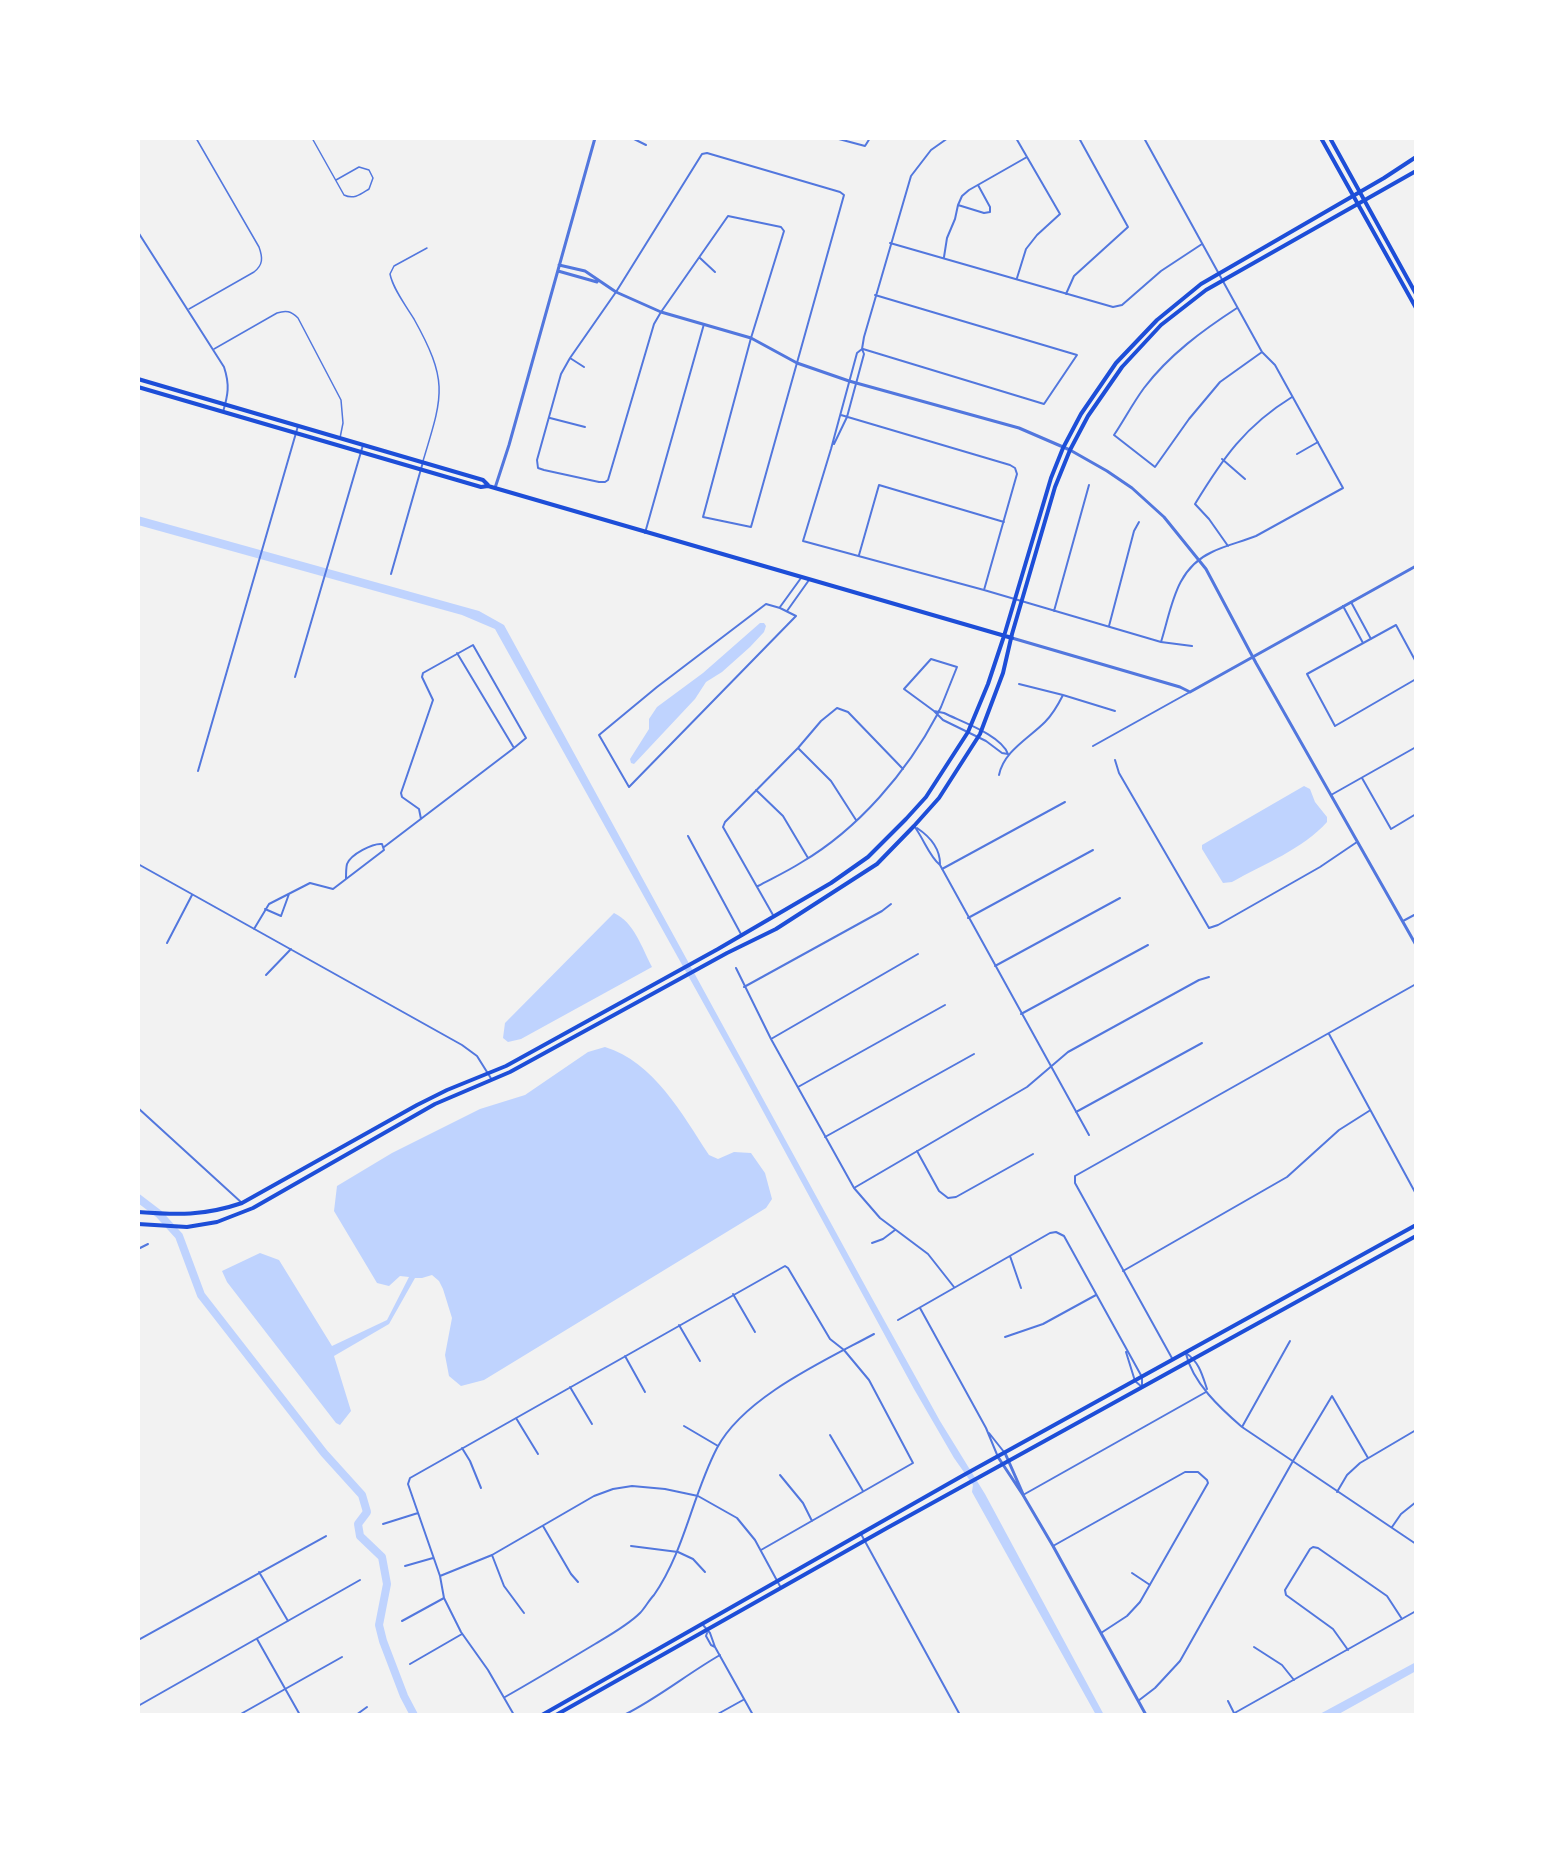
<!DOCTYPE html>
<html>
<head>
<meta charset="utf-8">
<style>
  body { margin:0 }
  #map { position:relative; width:1554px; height:1853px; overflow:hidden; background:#f2f2f2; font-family:"Playfair Display",serif }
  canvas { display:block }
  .frame { position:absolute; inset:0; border:140px solid #fff; pointer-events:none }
</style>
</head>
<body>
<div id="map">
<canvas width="1554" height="1853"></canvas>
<div class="frame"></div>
</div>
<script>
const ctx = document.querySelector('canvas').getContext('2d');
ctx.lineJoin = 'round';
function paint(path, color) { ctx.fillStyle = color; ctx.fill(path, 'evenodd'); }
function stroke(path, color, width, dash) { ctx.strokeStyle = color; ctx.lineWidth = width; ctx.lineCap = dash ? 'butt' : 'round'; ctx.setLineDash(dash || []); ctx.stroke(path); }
paint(new Path2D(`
  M138,516L479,611L504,625L868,1291L940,1421L985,1494L1104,1715H1096L972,1492L973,1485L954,1458L914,1389L739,1067L495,629L462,615L138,525Z
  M760,623H764L766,626L764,632L750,647L722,672L706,682L695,699L634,764L631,763L630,759L649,729V719L657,707L703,673Z
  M1304,786L1310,789L1315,802L1327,817V822C1303,849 1264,864 1232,882L1223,883L1202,849V845Z
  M614,913C634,922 642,948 652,967L521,1039L508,1042L503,1038L505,1023Z
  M605,1047C654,1062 682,1114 709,1155L718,1159L734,1152L751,1153L765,1173L772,1199L766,1208L484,1380L461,1386L449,1376L445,1355L452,1318L443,1289L439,1281L432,1275L422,1278H415L389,1324L334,1356L351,1411L340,1425L336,1423L227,1282L222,1271L260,1253L279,1260L332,1346L387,1320L409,1277L400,1276L389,1286L377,1283L334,1211L337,1186L392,1153L480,1109L525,1095L588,1052Z
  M1416,1662V1671L1337,1715H1318Z`), '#bfd3fe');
stroke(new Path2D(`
  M138,1198L159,1214L179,1236L201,1295L324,1453L362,1495L367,1512L358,1524L360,1536L382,1557L387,1584L379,1625L383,1641L404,1696L414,1715`), '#bfd3fe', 8);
stroke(new Path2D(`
  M312,138L344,195C354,200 361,194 369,189L373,178L369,170L359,167L336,180
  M189,309L254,272C263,265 263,258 259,247L196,138
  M214,349L277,313C286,310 291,311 298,318L341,400L343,423L340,438
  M423,461C443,395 449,382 414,319C406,306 393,289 390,274L394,266L427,248`), '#5277de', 1.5);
stroke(new Path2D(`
  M632,138L646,145
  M835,138L865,146L870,138
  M1016,138L1060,214L1037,235L1026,249L1017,278
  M1144,138L1262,352L1275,365L1343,488L1256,536C1241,542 1226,545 1212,552C1175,569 1172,607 1161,642
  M138,141L139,138
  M707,153L840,192L844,195L751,527L703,517L751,338L784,231L781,227L728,216L661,312L654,324L608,480L605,482H599L544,470L538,468L537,460L561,374L570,358L616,292L702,154Z
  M958,205L984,213L990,212V207L978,185
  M138,232L224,367C230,385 228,395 223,412
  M890,243L1113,307L1122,305L1161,271L1202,244
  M944,257L947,238L955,219L958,205L962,196L969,190L1027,157
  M700,258L715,272
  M1066,294L1074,276L1128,227L1079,138
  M1237,308C1203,330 1169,355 1144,388C1133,403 1124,420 1114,435L1155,467L1189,419L1220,382L1262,352
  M862,349L857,353L831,449L803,541L984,590L1161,642L1192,646
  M863,349L1044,404L1077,355L875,295
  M570,358L584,367
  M841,415L1010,465L1015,468L1017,474L984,590
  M550,418L585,427
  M834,444L847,417L864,354L862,349L864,337L911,176L931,150L948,138
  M1297,454L1318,442
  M1222,459L1245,479
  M645,533L704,324
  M1228,546L1209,519L1195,504C1223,458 1245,426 1292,397
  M859,555L879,485L1004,522
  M391,574L423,462
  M1351,602L1371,639
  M766,604L780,608L796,616L629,787L599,735L657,687Z
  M1343,606L1363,643
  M780,607L801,578
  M787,611L809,580
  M1054,611L1089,485
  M1109,626L1134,531L1139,522
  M457,653L514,748
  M1416,662L1396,625L1307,674L1335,726L1416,679
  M295,677L363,445
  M1019,684L1063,695L1115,711
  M1093,746L1190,692
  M798,748L831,781L856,820
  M1115,760L1119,773L1209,928L1218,925L1320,867L1357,842
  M198,771L298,426
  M999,775C1004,751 1028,739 1045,722C1053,714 1058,705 1063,695
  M1362,778L1391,829L1416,814
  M756,790L783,816L808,858
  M1331,795L1416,747
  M914,826C924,839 929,856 940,865L1089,1135
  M917,828C929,836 940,848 940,864
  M688,836L742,936
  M384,847L514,748L526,738L473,645L423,673L422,677L433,700L401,793L402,797L419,809L421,819
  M138,864L462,1045L477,1056L492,1080
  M942,869L1065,802
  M758,886C773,878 788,871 802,862C858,829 907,772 937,715L941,707L957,667L931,659L904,689L934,711L943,720L986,741L1002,753L1008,754C1001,735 962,722 944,713L934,711
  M265,909L281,916L289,894
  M773,915L723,827L725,822L798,748L821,721L837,708L848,712L903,769
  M968,918L1093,850
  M1403,921L1416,914
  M254,929L269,904L310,883L333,889L384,850L382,844C373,843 351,854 347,864C346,868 346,874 346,879
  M167,943L192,895
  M995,966L1120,898
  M736,968L771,1039L854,1188L880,1218L928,1254L954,1287
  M266,975L291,949
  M744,987L882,911L891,904
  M1021,1014L1148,945
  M1329,1034L1416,1194
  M771,1039L918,954
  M798,1087L945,1005
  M138,1108L242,1203
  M1076,1112L1202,1043
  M825,1137L974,1054
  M917,1151L939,1191L948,1198L956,1197L1033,1154
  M854,1188L1027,1087L1068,1052L1199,980L1209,977
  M872,1243L883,1239L895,1230
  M138,1249L148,1244
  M1010,1256L1021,1288
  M1123,1271L1287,1177L1339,1130L1369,1111
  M733,1294L755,1332
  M920,1308L986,1428L998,1457
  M898,1320L1050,1233L1056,1232L1064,1236L1142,1377V1387
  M679,1325L700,1361
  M1005,1337L1043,1324L1096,1295
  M1126,1352L1135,1381L1142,1387
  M1186,1353C1199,1362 1202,1374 1207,1389
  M1186,1354C1193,1383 1220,1408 1242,1427L1416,1544
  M625,1356L645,1392
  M1173,1360L1075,1183V1176L1416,984
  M570,1387L592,1424
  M516,1418L538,1454
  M684,1426L718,1446
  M1242,1427L1290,1341
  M989,1433L1004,1452
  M830,1435L863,1491
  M462,1448L470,1461L481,1488
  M780,1475L803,1503L812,1521
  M1337,1492L1347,1475L1360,1463L1416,1430
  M1023,1495L1206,1392
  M383,1524L418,1513
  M543,1526L571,1574L578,1582
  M1392,1527L1401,1514L1416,1502
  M861,1534L960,1715
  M631,1546L678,1552L693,1559L705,1572
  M1053,1546L1185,1472H1198L1207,1480L1208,1483L1140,1602L1127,1616L1101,1633
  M492,1555L504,1586L524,1613
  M405,1566L433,1558
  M259,1572L288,1621
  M1132,1573L1150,1585
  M440,1576L492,1555L594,1496L613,1489L632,1486L665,1489L698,1496L737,1518L755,1540L781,1588
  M402,1621L444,1598
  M703,1625L710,1633L715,1647L753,1715
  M707,1633L706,1636L711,1645L715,1647
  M257,1639L300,1715
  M138,1640L326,1536
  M1254,1647L1282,1665L1294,1680
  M1348,1650L1333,1629L1286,1595L1285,1590L1310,1549L1313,1547L1318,1548L1387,1596L1402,1619
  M410,1664L462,1634
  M505,1697C535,1680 565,1662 595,1644C610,1635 628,1625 640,1613C645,1608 649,1600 654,1595C685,1550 692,1496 717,1448C744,1397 824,1361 874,1334
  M1138,1701L1155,1688L1180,1661L1293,1461L1332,1396L1368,1458
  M1228,1701L1234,1713
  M138,1706L360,1580
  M138,1711L140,1715
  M239,1715L342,1657
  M356,1715L367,1707
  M514,1715L488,1670L461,1632L444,1598L440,1576L408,1484L410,1478L785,1266L788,1268L830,1339L844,1350L869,1380L913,1463L761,1550
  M624,1715C658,1698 687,1674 720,1655
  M716,1715L743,1700
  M1231,1715L1416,1611`), '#5277de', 2);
stroke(new Path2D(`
  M559,265L585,271L616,292L661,312L751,338L797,363L849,381L1019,428L1070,450L1107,471L1132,488L1164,517L1206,569L1256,663L1416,945
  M558,271L597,282
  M495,488L509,445L595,138
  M1012,638L1180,687L1190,692L1416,566
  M1005,1453L1023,1494
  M998,1457L1023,1495L1053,1546L1146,1715`), '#5277de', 3);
stroke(new Path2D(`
  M138,379L483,480L488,485
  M138,387L481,487L488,486L1012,638
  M138,1212C177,1215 204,1216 242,1203L417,1105L447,1090L506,1066L718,949L831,883L868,857L906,819L926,797L968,732L988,684L1004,636L1051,478L1063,448L1081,414L1116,363L1157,320L1201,284L1384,178L1416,157
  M138,1224L187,1227L217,1222L253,1208L435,1104L510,1072L727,953L776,929L877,864L914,826L939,798L980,734L1003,673L1012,634L1055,487L1070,450L1088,416L1122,367L1161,325L1206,290L1416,171`), '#1d4ed8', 4);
stroke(new Path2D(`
  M1321,138L1416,308
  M1330,138L1416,294
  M542,1715L962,1476L1416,1225
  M556,1715L887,1528L1416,1236`), '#1d4ed8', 4);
</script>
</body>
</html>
